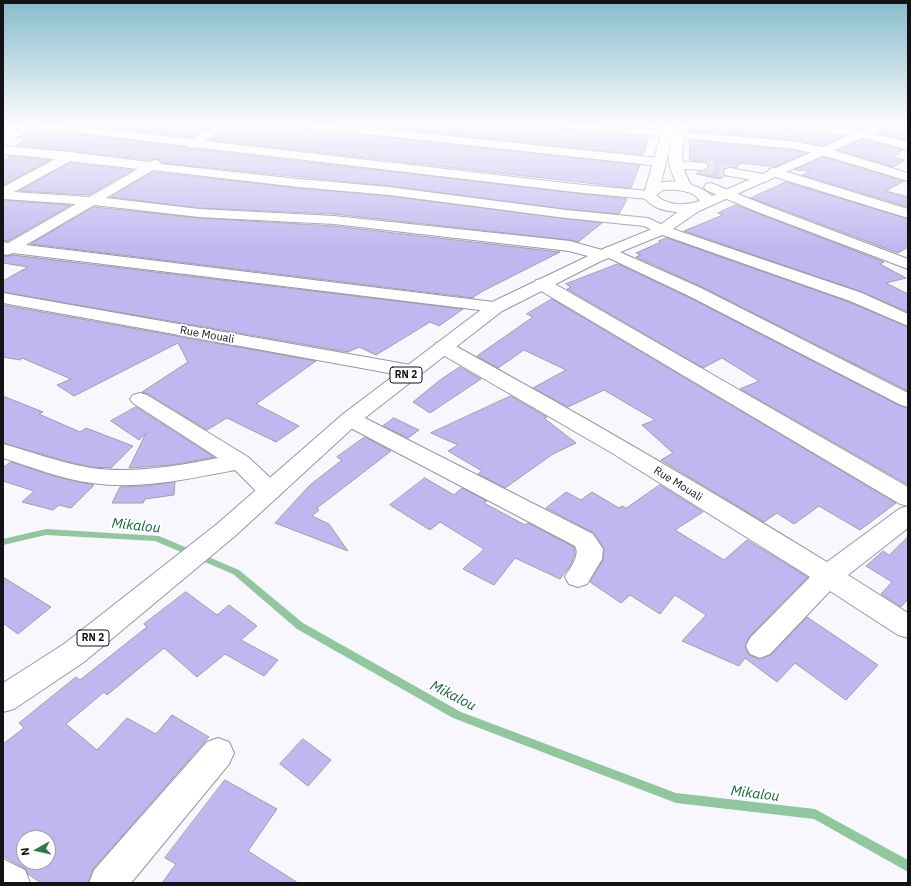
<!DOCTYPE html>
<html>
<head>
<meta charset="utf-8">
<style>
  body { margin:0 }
  #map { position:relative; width:911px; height:886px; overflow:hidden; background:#f8f7fd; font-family:"IBM Plex Sans",sans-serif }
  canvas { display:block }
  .frame { position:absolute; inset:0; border:4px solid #131217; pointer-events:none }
  .north { position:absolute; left:16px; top:830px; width:40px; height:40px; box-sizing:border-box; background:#fff; border:1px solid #a1a0a2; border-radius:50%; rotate:262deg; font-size:11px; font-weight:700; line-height:16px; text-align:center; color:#131217 }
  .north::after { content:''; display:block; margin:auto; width:14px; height:18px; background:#2e7948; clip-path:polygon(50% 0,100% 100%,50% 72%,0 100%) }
</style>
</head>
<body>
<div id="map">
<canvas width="911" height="886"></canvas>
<div class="frame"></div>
<div class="north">N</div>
</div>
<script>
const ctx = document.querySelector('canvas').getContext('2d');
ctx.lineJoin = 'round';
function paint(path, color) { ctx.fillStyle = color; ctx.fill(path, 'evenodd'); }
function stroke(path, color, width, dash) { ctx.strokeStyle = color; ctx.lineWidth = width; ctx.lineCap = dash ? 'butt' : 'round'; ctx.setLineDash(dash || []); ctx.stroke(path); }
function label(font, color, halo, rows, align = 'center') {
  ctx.font = font + ' "IBM Plex Sans",sans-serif'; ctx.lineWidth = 4; ctx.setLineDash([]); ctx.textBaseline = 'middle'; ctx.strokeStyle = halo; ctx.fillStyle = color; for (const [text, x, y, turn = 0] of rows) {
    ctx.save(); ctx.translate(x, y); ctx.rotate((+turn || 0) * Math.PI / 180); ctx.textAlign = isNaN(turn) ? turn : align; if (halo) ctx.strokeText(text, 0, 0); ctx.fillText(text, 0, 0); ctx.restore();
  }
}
paint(new Path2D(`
  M46,529L159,536L239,570L303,623L461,712L676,793L815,809L908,860V872L814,819L676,803L453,718L297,629L233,574L155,541L46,535L3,545V539Z`), '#91c79f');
const building = new Path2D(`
  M75,124H215L191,137Z
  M233,124H267L640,165L631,188L209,140Z
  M350,124H525L649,137L643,155Z
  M691,124H779L786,128L844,136L823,146L793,140L690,131Z
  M816,124H872L859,130Z
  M892,124H908V138L904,140L877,133L890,127Z
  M36,129L186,147L190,149H195L627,199L619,214L566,209L389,186L162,163L159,160L155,159L149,160L16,145L26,139L16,138Z
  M864,139L903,150L893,157L905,160L893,167L838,150Z
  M690,140L793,150L806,153L775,167L741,163L736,168H725L723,172L724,176L720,179L696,174L699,171L706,170L709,165L706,162L690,160Z
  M11,156L50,160L3,185V161Z
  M824,157L904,181L886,191L908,197V207L802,175L810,171L795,170Z
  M70,163L133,170L89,195L19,191Z
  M153,172L298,188L389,196L602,223L578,242L570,240L334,214L199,208L111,197Z
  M786,182L908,219V247L898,253L751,198Z
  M3,200L71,205L8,241H3Z
  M736,205L884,262L880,264L906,278L886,283L908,294V312L862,292L684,231L723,215L718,213Z
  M94,207L199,218L334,226L560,252L483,291L473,297L474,298L31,244Z
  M667,238L849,302L908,327V391L702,287L636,257L641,255L636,253L661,242L659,241Z
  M13,255L463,309L439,326L430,322L376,355L359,347L348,352L3,292V281L28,267L3,263V256H7Z
  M618,264L688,297L900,406L908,408V485L740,389L759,381L722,358L703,368L567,289L571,287L566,284Z
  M552,299L896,503L860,530L819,506L794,524L777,513L764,522L661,460L673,453L642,425L655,420L604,390L568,407L533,388L566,370L524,350L498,368L477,356L533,317L527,314Z
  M3,305L316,361L256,404L299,426L276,442L227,418L207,430L148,394L142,392L188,362L178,343L74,396L57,385L71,379L22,358L20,360L3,357Z
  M460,367L481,379L430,413L413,402L440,380Z
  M3,396L43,412L39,414L80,432L86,428L133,446L111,468L91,467L69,462L3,443Z
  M511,396L547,417L544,418L576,443L553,454L505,488L478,474L482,471L448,451L458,445L431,433Z
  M136,407L214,457L171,465L129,468L146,433L139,440L111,421Z
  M394,418L419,430L408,438L383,426Z
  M365,437L391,451L317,508L319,510L312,516L329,524L348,551L275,523L310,485L342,460L337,457Z
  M11,462L57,477L94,485L71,508L59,505L53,510L22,502L34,491L3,481V468Z
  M425,478L454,495L462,488L487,501L484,503L525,525L528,523L574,547L575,554L570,566L560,579L515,558L494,585L463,569L484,549L440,522L430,530L390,505Z
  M175,482L174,495L145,499L143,503H112L120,487L146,486Z
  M660,485L703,512L675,530L724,560L747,540L808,577L749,637L745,647L749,655L759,659L771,655L807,617L878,665L846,700L795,663L777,682L745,658L739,666L682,641L706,615L675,595L660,614L630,595L621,603L590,582L603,560L604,549L594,533L546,508L566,492L581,500L592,492L619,508L622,506L626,508Z
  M908,537V599L901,607L881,594L892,582L866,566L883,551L889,555Z
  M3,577L51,607L18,634L3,623Z
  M186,592L217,615L229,605L257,626L241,640L278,660L264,676L225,654L197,677L164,648L107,695L104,692L66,724L97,750L127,718L156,734L172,715L209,737L93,869L88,883H41L28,874L26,869L3,856V744L24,728L19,723L76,677L80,680L147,627L144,624ZM24,838H48V862H24Z
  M303,739L331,760L308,786L280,764Z
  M225,780L277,809L248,851L298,883H162L176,864L165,858Z`);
paint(building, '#c1b7f0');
stroke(building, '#9f9daa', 1);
stroke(new Path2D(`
  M702,166L730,172`), '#d6d5da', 12, [12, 6]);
const minor = new Path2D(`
  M27,124H62L191,139L218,124H232L205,141L583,185L649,191L654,192L656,195L654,198L649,199L583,193L195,147L191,148L186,146L33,127Z
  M297,124H335L659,158L663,159L665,162L663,165L659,166L303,127Z
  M553,124H596L668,131L672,132L674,134L672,136L668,137L559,127Z
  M780,124C827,124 863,131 908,142V150L862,137L786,127Z
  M679,132L793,141L826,148L908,173V181L819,154L793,149L675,137L673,135L675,133Z
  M3,146L70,152L149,162L155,160L159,161L161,164L298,179L389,187L566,210L648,218L667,227L862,293L908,314V326L850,301L657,233L644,226L566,218L389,195L298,187L153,170L106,198L199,209L334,216L570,241L602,250L608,247L613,249L701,288L908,393V407L901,405L689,296L609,258L603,260L569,251L334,224L199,217L94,205L26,245L502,303L505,307L502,311L496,312L13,253L7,255L3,254V242L8,243L76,204L3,199V187L55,159L3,154ZM70,161L138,169L89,197L14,192Z
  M675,161L706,163L708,166L706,169L702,170L671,168L669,165L671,162Z
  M730,168L768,175L770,178L768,181L763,182L725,175L724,172L725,169Z
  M774,168L908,209V218L769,175L768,172L769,169Z
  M711,183L765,205L908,259V269L755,211L706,190L704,187L706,184Z
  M542,279L548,280L908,487V506L900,504L536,288L534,284L536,280Z
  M3,293L411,365L418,367L421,371L418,375L411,377L3,303Z
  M443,341L450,343C578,413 703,486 827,562L899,509L908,506V528L848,575L908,613V638L898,635L830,591L770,654L760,658L750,654L746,646L750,638L810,577L612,453L436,351L434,347L436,343Z
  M140,393L147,395L248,457L278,485L282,491L278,497L270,499L262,497L235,470C188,479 139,490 92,483C61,479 32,467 3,458V444C32,452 61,463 91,468C133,474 177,466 218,458L133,403L130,399L133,395Z
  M350,413L357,414L593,534L603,549L602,559L587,584L578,587L569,584L565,577C569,569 581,556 575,546L343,424L339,419L343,414Z
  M218,738L229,742L234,753L229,764L131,883H89L94,870L207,742Z
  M3,859L25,870L30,883H3Z`);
const major = new Path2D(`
  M664,124H676L659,190L657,193H647L645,190Z
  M679,133L683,134L685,136C680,156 681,170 693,187L691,190H681C670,174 663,151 675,134Z`);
const highway = new Path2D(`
  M876,124H891L889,126L699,211L667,233L613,255L502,311L357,424L235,536L84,662L14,709L3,712V683L64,644L217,524L343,414L490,303L603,249L657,227L678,212C663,211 651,208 642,195C657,173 695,181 712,196ZM663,190C675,189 694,190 700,201C686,206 667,206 656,195Z`);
stroke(minor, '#9897a4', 2);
stroke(major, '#9897a4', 2);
stroke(highway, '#9897a4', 2);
paint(minor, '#fff');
paint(major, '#fff');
paint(highway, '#fff');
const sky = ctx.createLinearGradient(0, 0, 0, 248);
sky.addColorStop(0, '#85bccb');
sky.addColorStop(0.5, '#fcfbfe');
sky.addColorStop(1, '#fcfbfe00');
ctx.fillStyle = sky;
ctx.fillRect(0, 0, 911, 248);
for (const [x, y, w] of [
  [406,375,32],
  [93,638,32]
]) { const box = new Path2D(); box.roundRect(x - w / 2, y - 8, w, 16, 3); ctx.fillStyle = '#fff'; ctx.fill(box); stroke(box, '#131217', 1); }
label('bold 10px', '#131217', null, [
  ["RN 2",406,375],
  ["RN 2",93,638]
]);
label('11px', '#131217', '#fff', [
  ["Rue Mouali",207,335,10],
  ["Rue Mouali",678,484,32]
]);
label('italic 14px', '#126635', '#fff', [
  ["Mikalou",136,526,6],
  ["Mikalou",453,696,27],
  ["Mikalou",755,794,7]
]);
</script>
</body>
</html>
